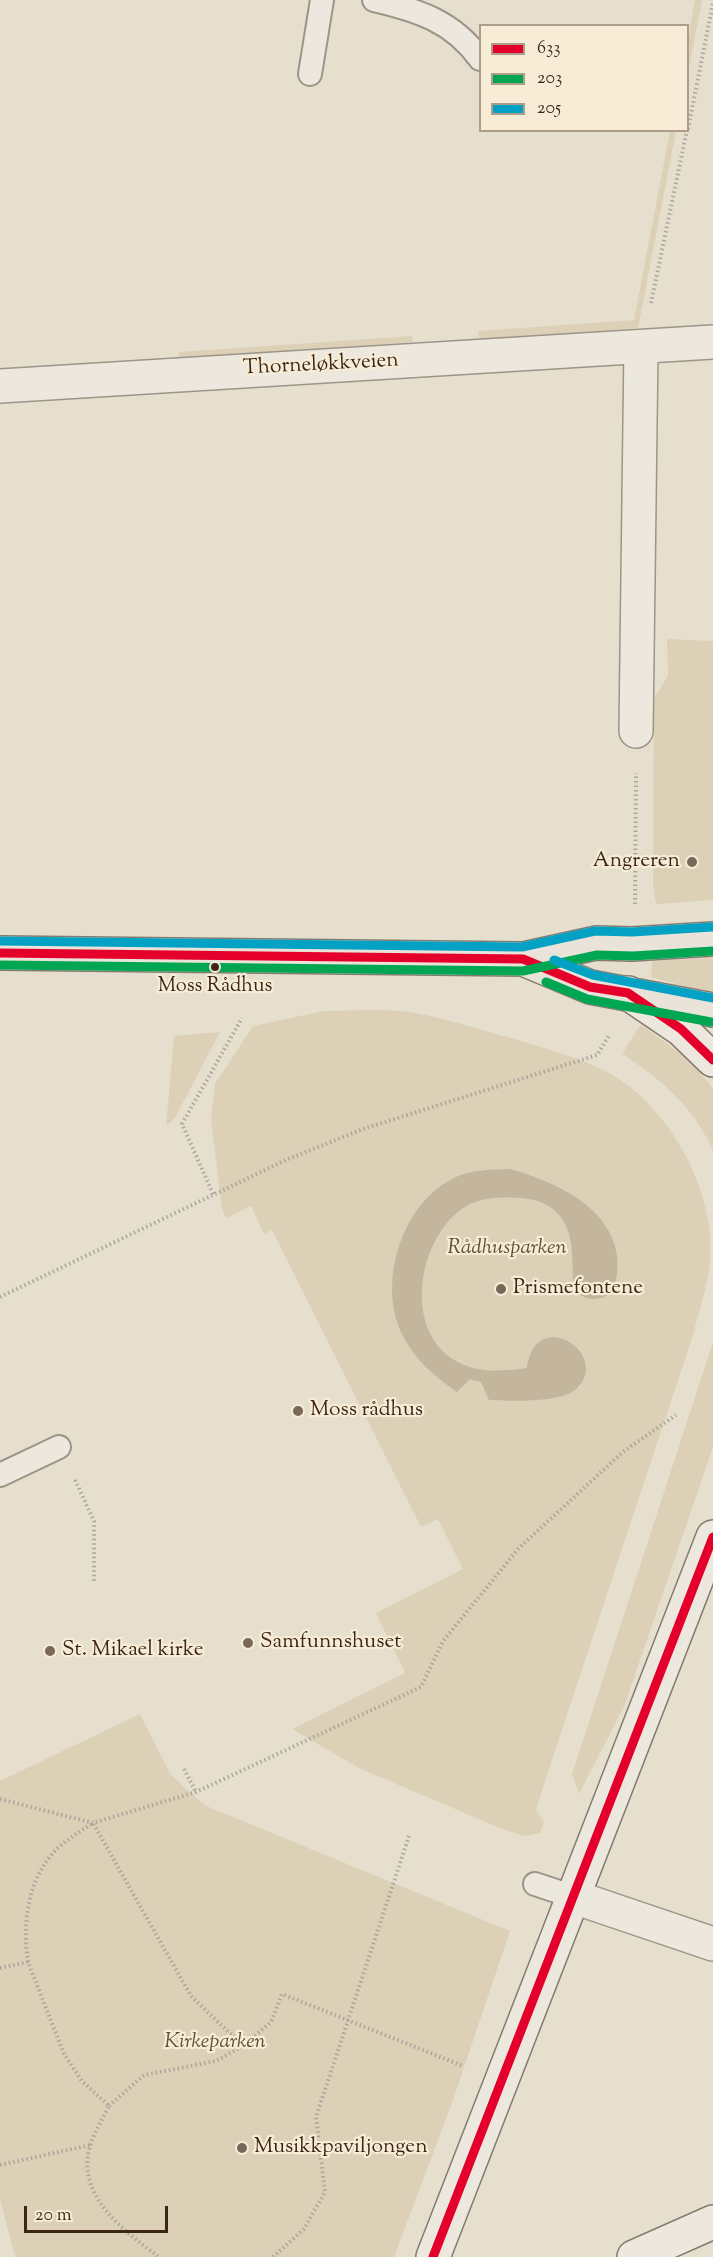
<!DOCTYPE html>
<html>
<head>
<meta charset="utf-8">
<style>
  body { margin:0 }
  #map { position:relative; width:713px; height:2257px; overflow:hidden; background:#e7dfcd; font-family:"Sorts Mill Goudy",serif }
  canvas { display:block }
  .legend { position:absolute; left:479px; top:24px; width:210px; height:108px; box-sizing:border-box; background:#f7edd7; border:2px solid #ad9d8a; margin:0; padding:8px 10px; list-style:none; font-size:18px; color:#3e2617 }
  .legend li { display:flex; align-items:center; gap:12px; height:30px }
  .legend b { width:30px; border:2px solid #ad9d8a }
  .scale { position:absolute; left:24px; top:2206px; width:144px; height:27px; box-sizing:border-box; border:3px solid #3e2617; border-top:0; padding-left:8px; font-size:18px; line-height:21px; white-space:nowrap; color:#3e2617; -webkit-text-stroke:4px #f7edd7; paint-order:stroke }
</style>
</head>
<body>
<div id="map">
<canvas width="713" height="2257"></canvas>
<ul class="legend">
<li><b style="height:8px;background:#e4002b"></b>633</li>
<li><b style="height:8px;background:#00a651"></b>203</li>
<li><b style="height:8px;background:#03a2c5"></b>205</li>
</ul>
<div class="scale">20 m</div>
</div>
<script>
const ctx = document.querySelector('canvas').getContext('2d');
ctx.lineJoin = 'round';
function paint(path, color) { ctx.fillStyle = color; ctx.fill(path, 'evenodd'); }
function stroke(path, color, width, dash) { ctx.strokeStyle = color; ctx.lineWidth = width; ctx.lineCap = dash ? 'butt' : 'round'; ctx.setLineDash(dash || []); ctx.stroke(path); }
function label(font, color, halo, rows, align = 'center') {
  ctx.font = font + ' "Sorts Mill Goudy",serif'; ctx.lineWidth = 4.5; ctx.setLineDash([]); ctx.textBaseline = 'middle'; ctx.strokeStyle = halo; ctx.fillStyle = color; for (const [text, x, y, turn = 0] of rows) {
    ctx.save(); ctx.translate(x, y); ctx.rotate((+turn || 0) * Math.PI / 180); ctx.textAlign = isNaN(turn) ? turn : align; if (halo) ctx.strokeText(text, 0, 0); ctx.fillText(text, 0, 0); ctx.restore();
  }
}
paint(new Path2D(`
  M695,0H702L688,74V39Z
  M670,131H676L638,328L480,341L478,331L634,320Z
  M413,336L412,342L179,360V352Z
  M667,639L713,641V900L656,904L653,887L654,698L668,676Z
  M713,958V994L651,977L652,961Z
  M324,1011C353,1011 386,1008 415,1013C445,1018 477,1029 507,1037C537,1046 568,1054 597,1067C659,1094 706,1172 710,1237C713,1271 701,1304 693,1335L546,1778L536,1810L544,1822L540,1833L525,1836L502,1829L359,1768L292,1729L405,1673L376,1613L463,1569L438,1519L421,1527L272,1230L264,1234L251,1206L226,1218L222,1209L211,1119L215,1084L253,1026Z
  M641,1024L691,1062L713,1088V1151C695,1108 660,1078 622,1054Z
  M220,1032L175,1118L166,1126L174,1036Z
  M713,1342V1447L625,1704L579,1794L572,1774Z
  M140,1714L171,1775L204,1805L510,1931L452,2103L394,2257H15L0,2199V1781Z`), '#dcd0b7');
paint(new Path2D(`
  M510,1169C567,1185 636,1220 613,1292C599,1302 587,1301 574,1291C571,1270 575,1248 567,1228C559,1208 541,1199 520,1198C501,1197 479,1197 463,1208C418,1239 402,1330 456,1361C478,1374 503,1371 527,1368C535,1303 615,1356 575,1390C559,1403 508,1401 489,1400L481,1382L470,1379L457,1392C434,1376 416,1361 403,1336C376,1284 402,1201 456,1177C473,1169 492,1170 510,1169Z`), '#c4b59d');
const lane = new Path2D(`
  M374,0C417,10 453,21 480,59
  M310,74L322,0
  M0,1475L59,1447
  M535,1884L574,1897`);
const street = new Path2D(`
  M0,386L713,342
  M636,731L641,347
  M574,1897L713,1944`);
const secondary = new Path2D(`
  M628,993L681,1029L713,1060
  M433,2257L713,1537
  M634,2257L713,2222`);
const highway = new Path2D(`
  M0,953L523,959L596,943L632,944L713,939
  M523,959L590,987L713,1010`);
stroke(lane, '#9c9488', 26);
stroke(street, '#9c9488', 36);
stroke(secondary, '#837b70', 36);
stroke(highway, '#837b70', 36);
stroke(new Path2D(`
  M688,129L713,3
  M651,303L687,130
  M635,904L636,773
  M213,1194L182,1124L242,1018
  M0,1297L288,1159L363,1129L597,1055L610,1034
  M75,1480L94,1521V1583
  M184,1769L196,1792
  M0,1799L93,1823L196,1792L421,1687L443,1641L519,1548L623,1452L676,1415
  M28,1962C22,1921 28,1874 61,1845C71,1837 82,1830 93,1823L191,1996L243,2046
  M0,1968L28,1962L64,2054L82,2081L109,2106C103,2118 95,2131 91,2143C73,2194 124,2231 159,2257
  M109,2106L144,2075L216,2061L243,2046L271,2022L282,1994L463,2066
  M0,2165L90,2145
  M273,2257L304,2229L325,2192L316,2117L409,1836`), '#aca69d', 4, [1.5, 3]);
stroke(lane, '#ece8de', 22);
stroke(street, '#ece8de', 33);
stroke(secondary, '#ece8de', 33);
stroke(highway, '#e9e3d9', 33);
stroke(new Path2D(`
  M0,953L523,959L590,987L628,993L681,1029L713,1060
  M433,2257L713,1537`), '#e4002b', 9);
stroke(new Path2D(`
  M0,965L523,971L597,955L633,956L713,951
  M546,982L587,999L711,1022`), '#00a651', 9);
stroke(new Path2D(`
  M0,941L522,947L595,931L632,932L712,927
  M554,960L593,975L713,998`), '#03a2c5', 9);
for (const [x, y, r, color] of [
  [692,862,6,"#796757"],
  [215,967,5,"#3e2617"],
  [501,1289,6,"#796757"],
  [298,1411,6,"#796757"],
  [248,1643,6,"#796757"],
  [50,1651,6,"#796757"],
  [242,2148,6,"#796757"]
]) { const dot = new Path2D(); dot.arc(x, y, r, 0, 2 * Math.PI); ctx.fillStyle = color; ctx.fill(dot); stroke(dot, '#f7edd7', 2); }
label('20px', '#3e2617', '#f7edd7', [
  ["Moss Rådhus",215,988]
]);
label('21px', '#3e2617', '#f7edd7', [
  ["Thorneløkkveien",321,366,-3]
]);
label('21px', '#3e2617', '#f7edd7', [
  ["Angreren",680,862,"right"],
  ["Prismefontene",513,1289],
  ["Moss rådhus",310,1411],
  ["Samfunnshuset",260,1643],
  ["St. Mikael kirke",62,1651],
  ["Musikkpaviljongen",254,2148]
], 'left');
label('italic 21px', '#634d3a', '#f7edd7', [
  ["Rådhusparken",507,1249],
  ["Kirkeparken",215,2043]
]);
</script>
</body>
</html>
